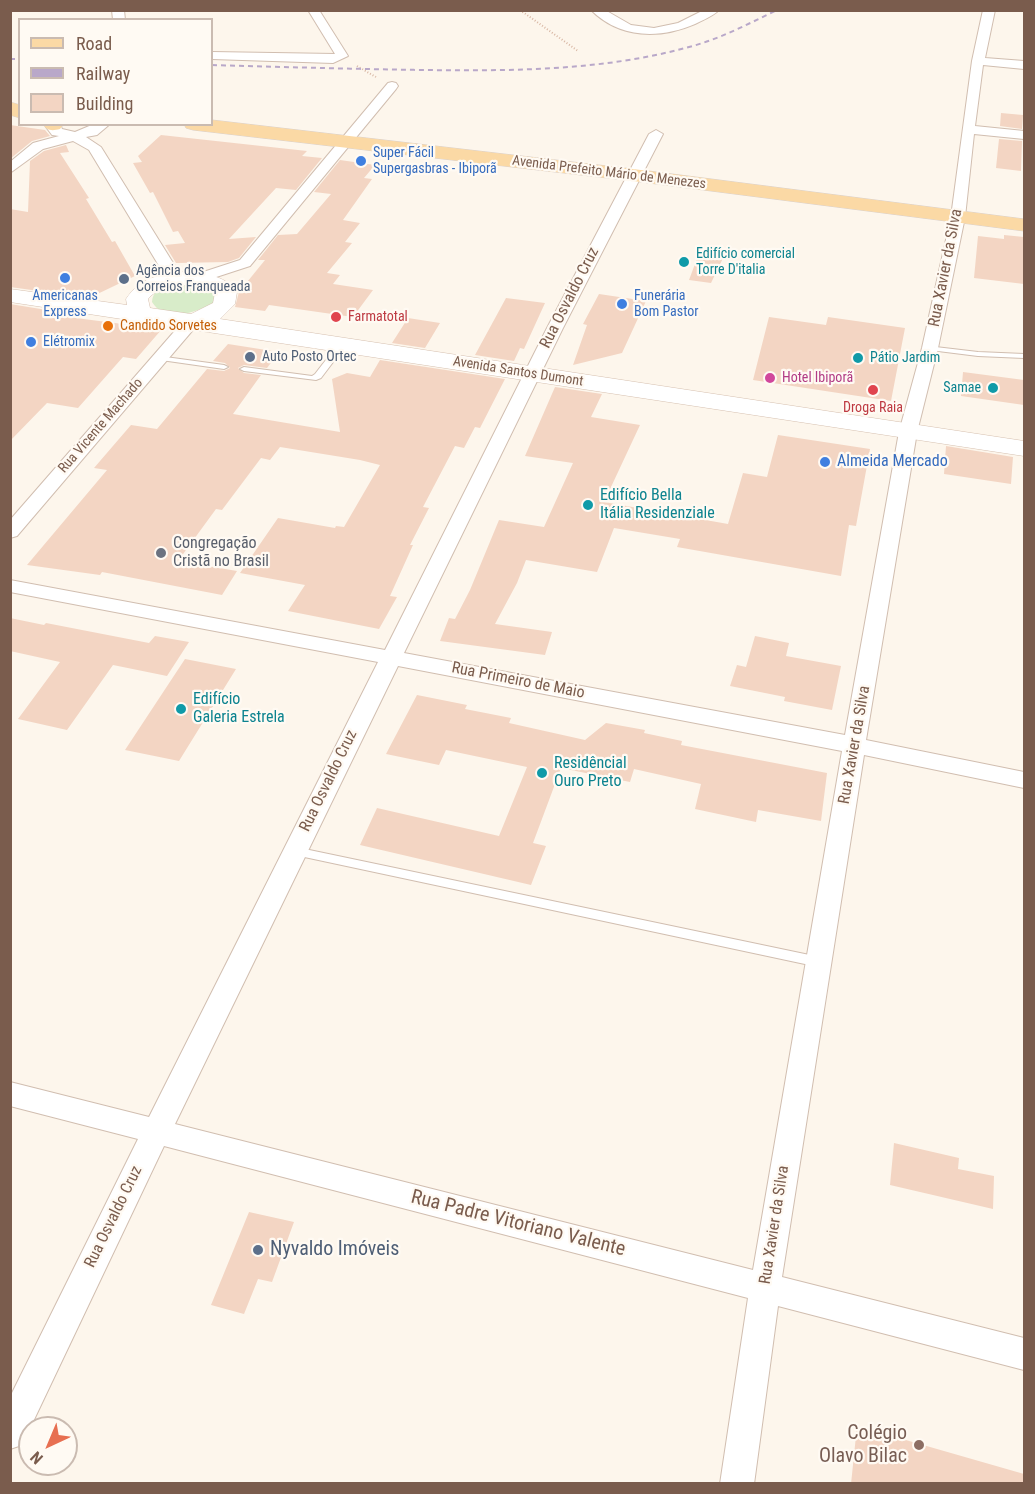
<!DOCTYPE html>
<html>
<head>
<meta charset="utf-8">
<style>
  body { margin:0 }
  #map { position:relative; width:1035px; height:1494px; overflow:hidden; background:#fdf6ec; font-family:"Roboto Condensed",sans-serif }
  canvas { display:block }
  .frame { position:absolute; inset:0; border:12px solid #7a5c4d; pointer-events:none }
  .legend { position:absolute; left:18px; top:18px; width:195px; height:108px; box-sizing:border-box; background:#fffaf3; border:2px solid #cabbb1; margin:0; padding:8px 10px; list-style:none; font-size:18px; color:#7a5c4d }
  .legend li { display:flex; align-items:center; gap:12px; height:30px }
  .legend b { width:30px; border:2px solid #cabbb1 }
  .north { position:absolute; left:18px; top:1416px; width:60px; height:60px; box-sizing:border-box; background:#fffaf3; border:2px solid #cabbb1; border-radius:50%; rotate:224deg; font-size:16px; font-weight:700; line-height:24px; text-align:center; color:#7a5c4d }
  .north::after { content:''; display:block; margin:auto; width:21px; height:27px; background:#e76f51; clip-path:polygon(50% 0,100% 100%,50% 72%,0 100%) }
</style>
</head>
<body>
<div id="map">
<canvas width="1035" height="1494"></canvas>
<div class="frame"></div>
<ul class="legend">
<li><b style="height:8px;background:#fbd9a5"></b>Road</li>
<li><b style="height:8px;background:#b9a8c9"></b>Railway</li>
<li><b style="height:16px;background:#f3d5c3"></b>Building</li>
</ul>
<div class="north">N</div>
</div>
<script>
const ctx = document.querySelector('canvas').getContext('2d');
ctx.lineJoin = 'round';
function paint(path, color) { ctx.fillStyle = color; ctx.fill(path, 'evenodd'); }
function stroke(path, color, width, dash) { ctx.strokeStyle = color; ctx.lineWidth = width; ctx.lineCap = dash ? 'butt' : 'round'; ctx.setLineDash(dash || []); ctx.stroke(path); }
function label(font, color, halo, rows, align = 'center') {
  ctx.font = font + ' "Roboto Condensed",sans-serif'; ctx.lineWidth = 4.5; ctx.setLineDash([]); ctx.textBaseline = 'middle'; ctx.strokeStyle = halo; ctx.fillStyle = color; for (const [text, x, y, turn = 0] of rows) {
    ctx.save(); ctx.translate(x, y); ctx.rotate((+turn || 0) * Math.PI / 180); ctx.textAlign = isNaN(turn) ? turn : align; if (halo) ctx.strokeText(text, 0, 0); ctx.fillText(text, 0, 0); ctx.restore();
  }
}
paint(new Path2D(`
  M203,283L216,291V301C200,312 165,324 152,302C153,280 188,284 203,283Z`), '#d8ecc9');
paint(new Path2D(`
  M1001,113L1023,115L1022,129L1000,126Z
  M10,125L45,130L50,136L32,141L10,159Z
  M161,135L307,151L302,156L322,158L296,190L276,188L229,239L256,237L239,258L228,262L176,263L165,245L185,243L178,231L173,232L153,192L150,193L133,163L142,162L138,156Z
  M999,139L1022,141L1021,171L996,168Z
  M66,145L69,152L60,153L89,198L86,199L112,242L115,241L135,276L89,298L10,287V209L28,212L30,161L44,151Z
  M340,160L375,165L364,178L372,179L343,220L360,223L345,242L352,243L327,273L340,275L333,284L373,290L353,317L269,305L265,311L235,307L239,292L265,260H258L278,235L297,234L331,194L314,192Z
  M1004,235L1024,237V284L974,278L978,236L1004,239Z
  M701,248L726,252L711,283L689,280Z
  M599,294L646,301L622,353L573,365L587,325L583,324Z
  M506,298L545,303L524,349L520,348L514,361L475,355Z
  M10,304L59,312L52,315L162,329L136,359L123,357L78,408L47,403L10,441Z
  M769,317L826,325L828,317L905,328L891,401L753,380Z
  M408,318L440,323L425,348L392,343Z
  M228,344L279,352L267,368L244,365L238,368L244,373L261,375L233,414L340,432L332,379L347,373L370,377L380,360L505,379L480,428L475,427L464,448L455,446L423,507L429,508L410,545H413L390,596L397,597L379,629L288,611L305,585L240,573L278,518L335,528L336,526L344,527L380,465L360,460L280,447L270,460L261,458L222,510L216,509L178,561L237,571L222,595L102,572L100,575L27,565L107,470L94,468L131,425L157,429L207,369L224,371L230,368L225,363L213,361Z
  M963,372L1024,380V405L961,396Z
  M555,387L602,394L591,417L640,425L604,502L728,524L743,473L767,477L778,435L870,449L856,526L849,525L841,576L677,547L680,539L614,528L597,572L526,560L517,583L495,624L552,632L545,655L440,641L449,618L455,619L470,590L499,520L544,527L573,463L525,456Z
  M946,446L1013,457L1011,484L944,474Z
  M10,618L44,625L46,623L149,643L155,636L189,642L167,676L113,665L67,730L18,719L60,662L10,651Z
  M755,636L789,643L786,656L841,666L832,710L784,701L785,697L730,686L737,665L746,667Z
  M185,659L236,669L179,761L125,750Z
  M417,695L467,705L465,709L511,718L509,723L585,740L606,723L645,730L644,733L682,741L681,745L827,773L821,821L758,810L756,822L695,809L701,784L634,769L630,782L561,768L533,843L546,846L531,885L360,845L377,808L499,836L527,767L446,750L439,765L386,754Z
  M894,1143L959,1158L958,1169L994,1176L993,1209L890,1185Z
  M249,1212L294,1222L272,1282L258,1279L244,1314L211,1305Z
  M857,1426L1024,1474V1484H851Z`), '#f3d5c3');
const service = new Path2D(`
  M339,343L346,345L321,378L316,380L244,371L240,369L244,367L312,376L315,374Z
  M927,346L978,352L1024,354V358L978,356L930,350H927Z
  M158,356L224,365L228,367L224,369L161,360L157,358Z
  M295,847L819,957L823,959L825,962L823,965L819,967L295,855L291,854L289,851L291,848Z`);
const minor = new Path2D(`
  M112,10H124L125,20H113Z
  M308,10H319L348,56L333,63L212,59V52L335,54Z
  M591,10H605L631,25L654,28L678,23L704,10H719C713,16 703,20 695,24C660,39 620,39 591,10Z
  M983,10H995L985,58L1024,61V69L983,65L975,126L1024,131V139L974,134L965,217L938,348L917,432L866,740L1024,772V788L864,755L782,1277L1024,1338V1370L778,1306L754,1484H720L748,1298L164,1146L22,1445L10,1449V1397L138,1139L10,1106V1082L149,1117L378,662L10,592V580L385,650L547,328L649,134L656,130L663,134L563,328L404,653L845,735L899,432L922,348L951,217L972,61ZM398,666L842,751L753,1270L175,1124Z
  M392,82L396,83L398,86L396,89L250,266L204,281H194L191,278L194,275L240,260L388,83Z
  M47,124H60L62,129L75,132L94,124H110L97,135L86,137L101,147L183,279L180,282L175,284L167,279L89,150L73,141L43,149L10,173V162L33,143L59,136L52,135L46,127Z
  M192,316L198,318L200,321L198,324L17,536L10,538V520L186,318Z`);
const secondary = new Path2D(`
  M181,272C202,273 224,274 237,292L235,304L220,319L1024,441V456L10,302V289L127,305L126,299C141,277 156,276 181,272ZM181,285L200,286L210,288L215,293L213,303L191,314L150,308L148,299C156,289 168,287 181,285Z`);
const primary = new Path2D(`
  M10,102L20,105V118L10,115Z
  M212,120L633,169L1024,219V231L633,181L193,130L186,128L184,124H212Z
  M43,124H62L63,125L60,129C52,131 47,131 43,124Z`);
stroke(service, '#d1beb0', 2);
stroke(minor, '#d1beb0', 2);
stroke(secondary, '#d6c0b0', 1);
stroke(primary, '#dad1cd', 1);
stroke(new Path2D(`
  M520,10L578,51
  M357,66L376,77`), '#d9b8a5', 2, [1, 2]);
paint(service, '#fff');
paint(minor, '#fff');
paint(secondary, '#fff');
paint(primary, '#fbd9a5');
stroke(new Path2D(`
  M10,59H20
  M212,65C282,67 352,69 422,70C512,71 602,71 689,47C720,39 748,24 777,10`), '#b9a8c9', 2, [5, 4]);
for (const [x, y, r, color] of [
  [361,161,6,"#3f7fe0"],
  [684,262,6,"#0f9aa8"],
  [65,278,6,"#3f7fe0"],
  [124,279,6,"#5c6f8a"],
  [622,304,6,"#3f7fe0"],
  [336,317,6,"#e0444e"],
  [108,326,6,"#e8710a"],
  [31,342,6,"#3f7fe0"],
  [250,357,6,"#5c6f8a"],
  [858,358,6,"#0f9aa8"],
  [770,378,6,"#d1479c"],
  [993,388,6,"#0f9aa8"],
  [873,390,6,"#e0444e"],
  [825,462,6,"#3f7fe0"],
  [588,505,6,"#0f9aa8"],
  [161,553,6,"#6b7280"],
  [181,709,6,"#0f9aa8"],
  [542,773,6,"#0f9aa8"],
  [258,1250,6,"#5c6f8a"],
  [919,1445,6,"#8d6e63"]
]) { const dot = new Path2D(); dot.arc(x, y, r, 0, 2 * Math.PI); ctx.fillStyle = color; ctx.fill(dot); stroke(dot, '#fffaf3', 2); }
label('14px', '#366cbe', '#fffaf3', [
  ["Super Fácil",373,153],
  ["Supergasbras - Ibiporã",373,169],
  ["Americanas",65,296,"center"],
  ["Express",65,312,"center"],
  ["Funerária",634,296],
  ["Bom Pastor",634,312],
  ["Elétromix",43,342]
], 'left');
label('14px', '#7a5c4d', '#fffaf3', [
  ["Avenida Prefeito Mário de Menezes",609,173,7],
  ["Avenida Santos Dumont",518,372,9],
  ["Rua Vicente Machado",101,426,-49]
]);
label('14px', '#0d838f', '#fffaf3', [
  ["Edifício comercial",696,254],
  ["Torre D'italia",696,270],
  ["Pátio Jardim",870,358],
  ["Samae",981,388,"right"]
], 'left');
label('14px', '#4e5e75', '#fffaf3', [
  ["Agência dos",136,271],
  ["Correios Franqueada",136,287],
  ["Auto Posto Ortec",262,357]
], 'left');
label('14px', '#be3a42', '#fffaf3', [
  ["Farmatotal",348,317],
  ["Droga Raia",873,408,"center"]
], 'left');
label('14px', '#c56008', '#fffaf3', [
  ["Candido Sorvetes",120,326]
], 'left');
label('14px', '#b23c85', '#fffaf3', [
  ["Hotel Ibiporã",782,378]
], 'left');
label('16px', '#7a5c4d', '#fffaf3', [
  ["Rua Xavier da Silva",946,268,-79],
  ["Rua Osvaldo Cruz",570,298,-63],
  ["Rua Primeiro de Maio",518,681,11],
  ["Rua Xavier da Silva",855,745,-80],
  ["Rua Osvaldo Cruz",329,781,-64],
  ["Rua Osvaldo Cruz",114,1217,-64],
  ["Rua Xavier da Silva",775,1225,-81]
]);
label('16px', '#366cbe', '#fffaf3', [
  ["Almeida Mercado",837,462]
], 'left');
label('16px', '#0d838f', '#fffaf3', [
  ["Edifício Bella",600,496],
  ["Itália Residenziale",600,514],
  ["Edifício",193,700],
  ["Galeria Estrela",193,718],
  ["Residêncial",554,764],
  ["Ouro Preto",554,782]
], 'left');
label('16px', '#5b616d', '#fffaf3', [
  ["Congregação",173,544],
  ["Cristã no Brasil",173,562]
], 'left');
label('20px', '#7a5c4d', '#fffaf3', [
  ["Rua Padre Vitoriano Valente",518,1224,14]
]);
label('20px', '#4e5e75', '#fffaf3', [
  ["Nyvaldo Imóveis",270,1250]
], 'left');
label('20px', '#785e54', '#fffaf3', [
  ["Colégio",907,1434],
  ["Olavo Bilac",907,1457]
], 'right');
</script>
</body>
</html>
